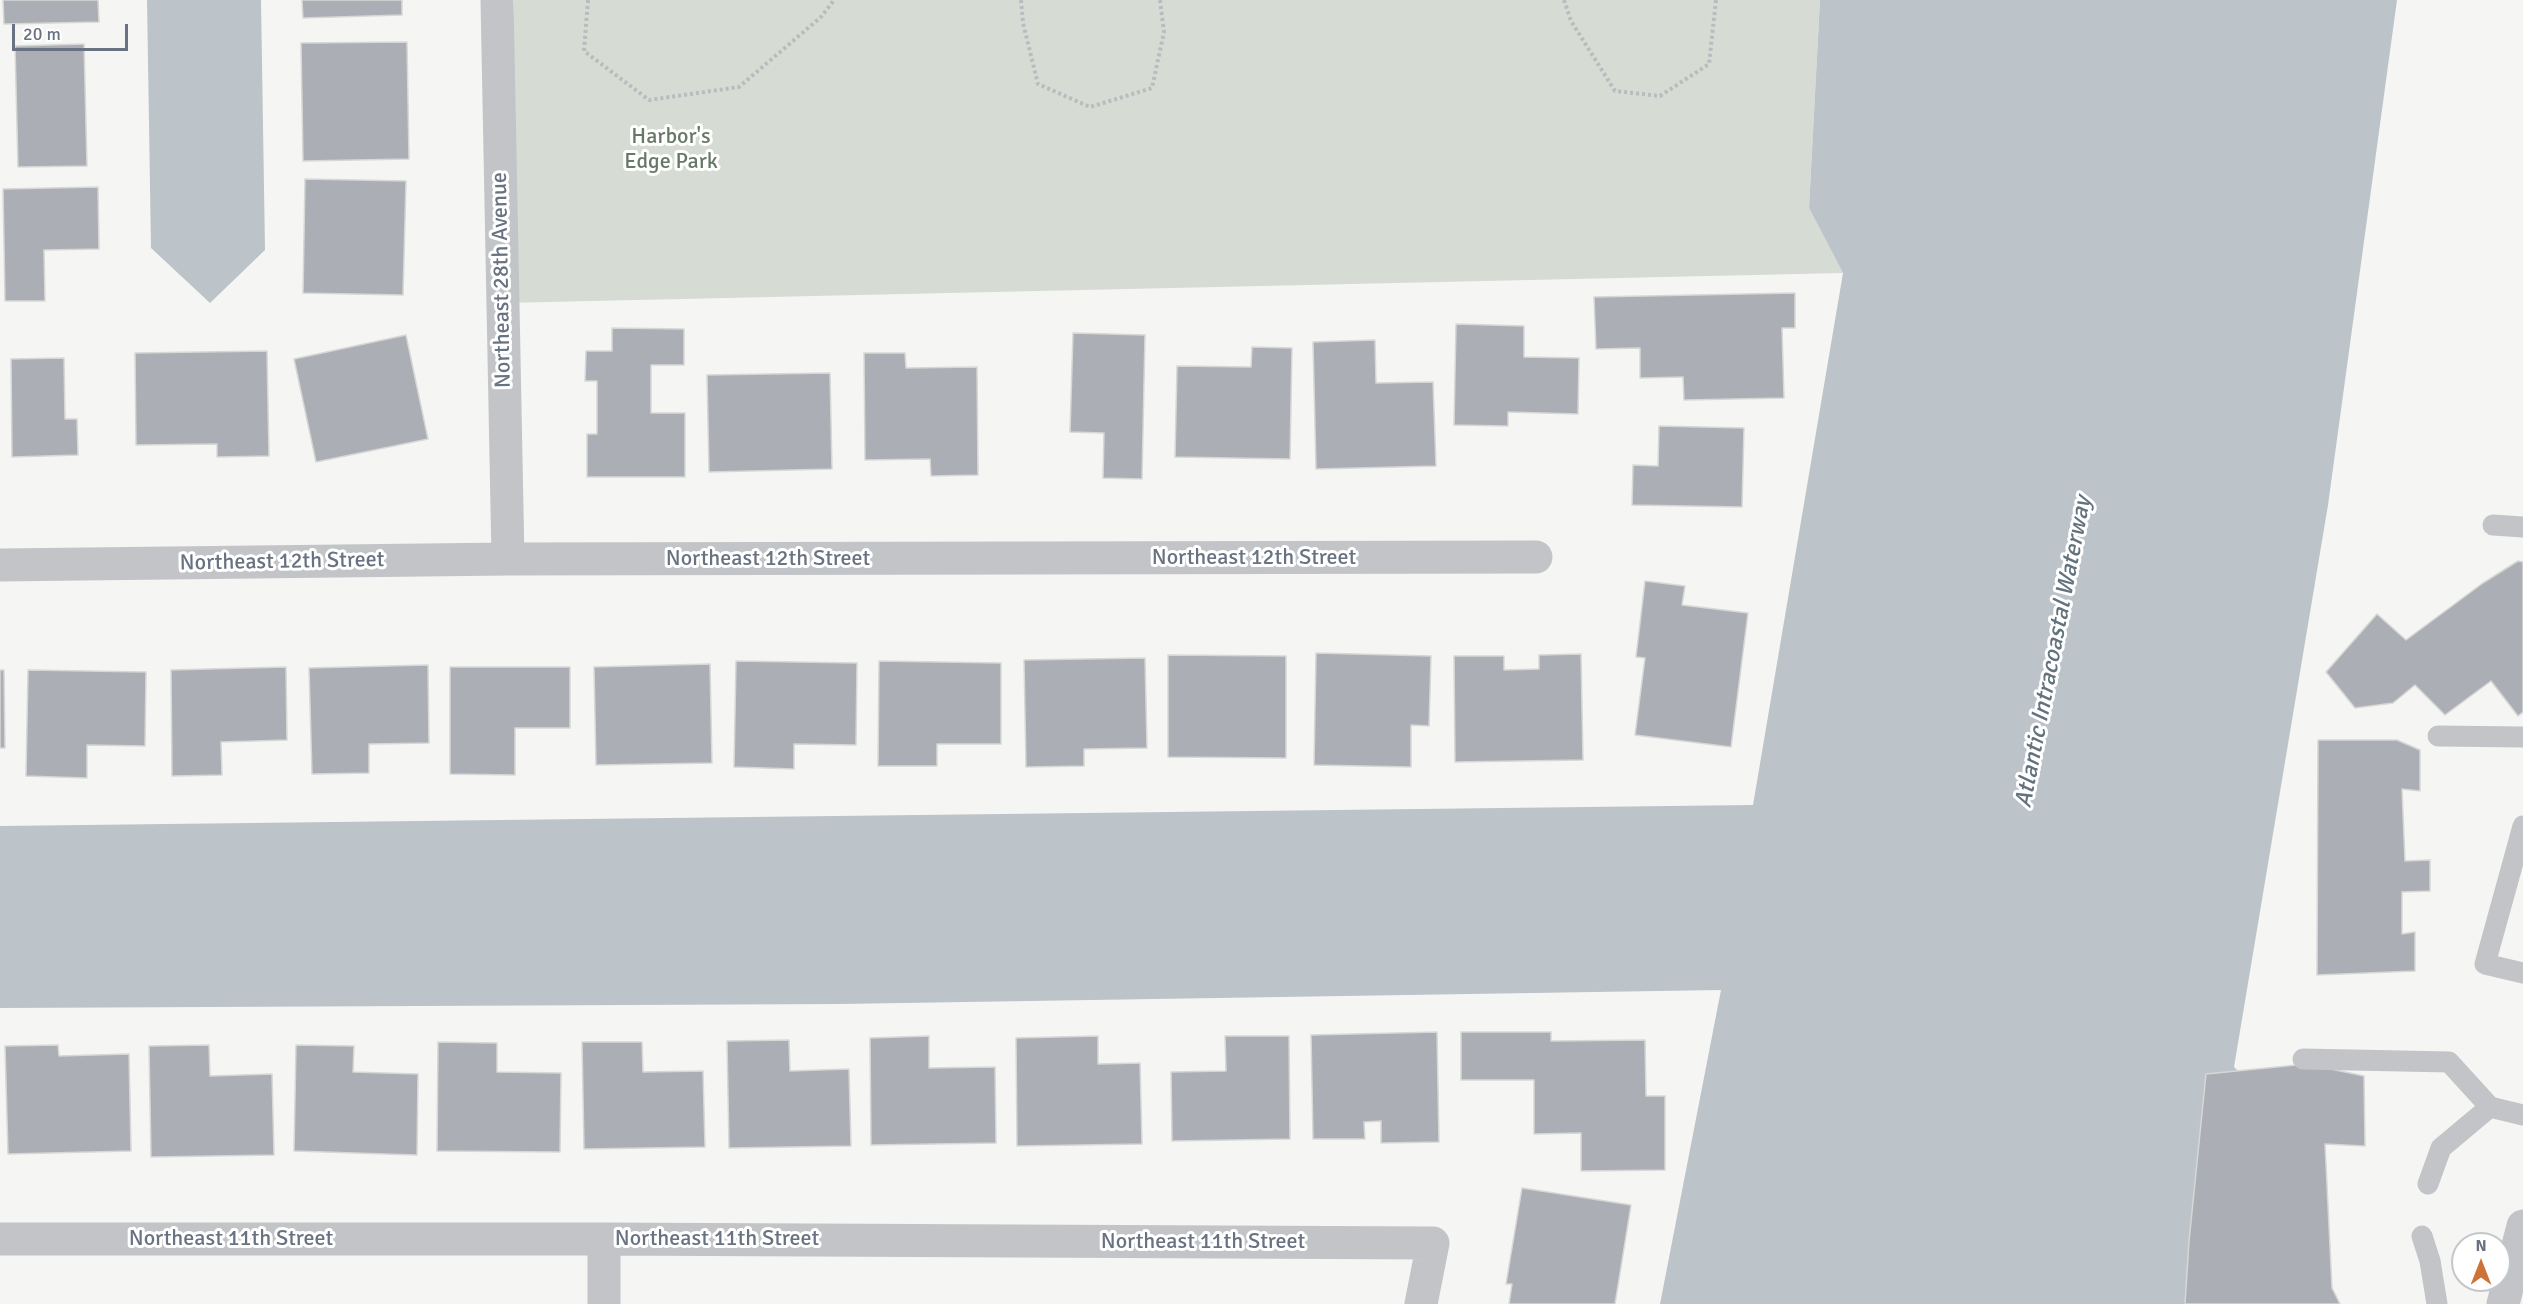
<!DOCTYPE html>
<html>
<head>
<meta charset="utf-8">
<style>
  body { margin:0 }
  #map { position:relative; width:2523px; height:1304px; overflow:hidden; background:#f5f6f3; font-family:Signika,sans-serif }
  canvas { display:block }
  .north { position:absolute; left:2451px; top:1232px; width:60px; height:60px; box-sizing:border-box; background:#fff; border:2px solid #c3c7cc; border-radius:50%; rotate:0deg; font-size:16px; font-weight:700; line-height:24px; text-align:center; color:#687280 }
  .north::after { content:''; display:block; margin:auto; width:21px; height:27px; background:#cf7239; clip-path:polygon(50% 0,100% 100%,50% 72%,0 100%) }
  .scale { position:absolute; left:12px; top:24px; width:116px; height:27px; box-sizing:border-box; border:3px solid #687280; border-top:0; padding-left:8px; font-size:18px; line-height:21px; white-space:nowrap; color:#687280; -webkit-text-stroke:4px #fff; paint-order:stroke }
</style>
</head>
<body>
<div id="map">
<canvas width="2523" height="1304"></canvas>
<div class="north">N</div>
<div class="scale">20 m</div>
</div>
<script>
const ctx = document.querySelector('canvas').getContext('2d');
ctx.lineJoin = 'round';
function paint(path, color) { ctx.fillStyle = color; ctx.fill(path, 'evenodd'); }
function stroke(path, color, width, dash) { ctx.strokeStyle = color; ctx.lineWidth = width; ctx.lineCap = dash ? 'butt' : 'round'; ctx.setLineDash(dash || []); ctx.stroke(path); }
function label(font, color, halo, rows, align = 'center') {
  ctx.font = font + ' Signika,sans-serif'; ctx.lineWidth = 6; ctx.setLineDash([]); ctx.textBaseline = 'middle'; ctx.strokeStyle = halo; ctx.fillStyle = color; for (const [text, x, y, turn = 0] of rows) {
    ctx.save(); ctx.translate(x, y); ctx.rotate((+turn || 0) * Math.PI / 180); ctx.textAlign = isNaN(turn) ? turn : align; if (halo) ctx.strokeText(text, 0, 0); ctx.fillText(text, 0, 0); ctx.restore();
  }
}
paint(new Path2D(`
  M514,0H1820L1809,208L1843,273L503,303Z`), '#d6dcd4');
paint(new Path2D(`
  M147,0H261L265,250L210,303L151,248Z
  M1820,0H2397L2328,505L2234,1067L2250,1083L2208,1304H1660L1721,990L840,1004L0,1008V826L1753,805L1843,273L1809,208Z`), '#bcc3c9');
const building = new Path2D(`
  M3,0H98L99,22L4,24Z
  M302,0H402V15L303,18Z
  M407,42L409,159L303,161L301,43Z
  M84,44L87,166L18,167L15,46Z
  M305,179L406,181L403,295L303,293Z
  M98,187L99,249L44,250L45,301H5L3,189Z
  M1795,293V328H1782L1784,398L1684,400L1683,377L1640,378V348L1596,349L1594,297Z
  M1456,324L1524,326V357L1579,358L1578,414L1508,412V426L1454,425Z
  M612,328L684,329V365H651V413H685V477H587V434H597V381H585L586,351H612Z
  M1073,333L1145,335L1142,479L1103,478L1104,433L1070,432Z
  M406,335L428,439L316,462L294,359Z
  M1375,340L1376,383L1433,382L1436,466L1316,469L1313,342Z
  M1252,347L1292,348L1290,459L1175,457L1177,366L1251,367Z
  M267,351L269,456L217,457V444L136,445L135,353Z
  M864,353H905L906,368L977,367L978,475L931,476L930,459L865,460Z
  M64,358L65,419H77L78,455L12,457L11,359Z
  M830,373L832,469L709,472L707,375Z
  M1659,426L1744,428L1742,507L1632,505L1633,465L1658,466Z
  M2518,561L2523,562V712L2518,716L2491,681L2445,715L2415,685L2393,703L2355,708L2326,672L2377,614L2406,640L2483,583Z
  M1645,581L1685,586L1682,605L1748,613L1731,747L1635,735L1645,658L1636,657Z
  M1316,653L1431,656L1429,726L1411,725V767L1314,765Z
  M1581,654L1583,760L1455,762L1454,656H1504V670L1539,669V655Z
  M1168,655L1286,656V758L1168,757Z
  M1145,658L1147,748L1084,749V766L1026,767L1024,660Z
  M736,661L857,663L856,745L794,744V769L734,767Z
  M879,661L1001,663V744H937V766H878Z
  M710,664L712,763L596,765L594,667Z
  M428,665L429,743L369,744V773L312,774L309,668Z
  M286,667L287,740L221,742L222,775L172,776L171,670Z
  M450,667H570V728H515V775L450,774Z
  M0,670H4L5,748H0Z
  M28,670L146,672L145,746L87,745V778L26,776Z
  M2318,740H2397L2420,750V791L2402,789L2405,861L2430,860V891L2402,892V934L2415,932V971L2317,975Z
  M1437,1032L1439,1142L1381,1143V1121L1364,1122L1365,1139H1313L1311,1035Z
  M1461,1032H1551V1041L1645,1040L1646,1096H1665V1170L1581,1171V1133L1534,1134V1080H1461Z
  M929,1036V1068L995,1067L996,1143L871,1145L870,1038Z
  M1098,1036V1064L1140,1063L1142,1144L1017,1146L1016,1038Z
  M1225,1036H1289L1290,1139L1172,1141L1171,1072L1226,1071Z
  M789,1040L790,1071L849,1069L851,1146L729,1148L727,1041Z
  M438,1042L497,1043V1072L561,1073L560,1152L437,1151Z
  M582,1042H642L643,1072L703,1071L705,1147L584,1149Z
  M58,1045L59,1056L129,1054L131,1151L8,1154L5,1046Z
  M209,1045L210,1076L272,1074L274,1155L151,1157L149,1046Z
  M296,1045L354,1046L353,1072L418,1074L417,1155L294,1151Z
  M2307,1064L2364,1076L2365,1146L2325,1144L2332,1288L2340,1304H2185L2189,1241L2206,1074Z
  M1522,1188L1631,1205L1615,1304H1509L1512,1284H1506Z`);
paint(building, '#abafb5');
stroke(building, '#d7d7d5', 1.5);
stroke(new Path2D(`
  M588,0L584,51L649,100L739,87L821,17L834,0
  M1021,0L1023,23L1038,84L1090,107L1152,88L1164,32L1160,0
  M1564,0L1571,21L1615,91L1660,96L1709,64L1716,0`), '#b9bbbe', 4, [3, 3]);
stroke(new Path2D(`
  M2493,525L2523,527
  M2438,736L2523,737
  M2523,826L2485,964L2523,973
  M2303,1059L2449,1062L2490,1107L2523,1115
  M2428,1184L2441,1148L2490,1107
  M2422,1236L2430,1261L2437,1304`), '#c2c4c7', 21);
stroke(new Path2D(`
  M497,0L508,559
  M0,565L508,559L1536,557
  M0,1239H604L1433,1243L1421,1304
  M604,1239V1304
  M2503,1304L2523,1226`), '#c2c4c7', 33);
label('22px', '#677866', '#fff', [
  ["Harbor's",671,137],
  ["Edge Park",671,162]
]);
label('22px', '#687280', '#fff', [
  ["Northeast 28th Avenue",502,280,-91],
  ["Northeast 12th Street",1254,558],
  ["Northeast 12th Street",768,559],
  ["Northeast 12th Street",282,562,-1],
  ["Northeast 11th Street",231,1239],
  ["Northeast 11th Street",717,1239],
  ["Northeast 11th Street",1203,1242]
]);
label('italic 24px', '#63737d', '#fff', [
  ["Atlantic Intracoastal Waterway",2054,652,-79]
]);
</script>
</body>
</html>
